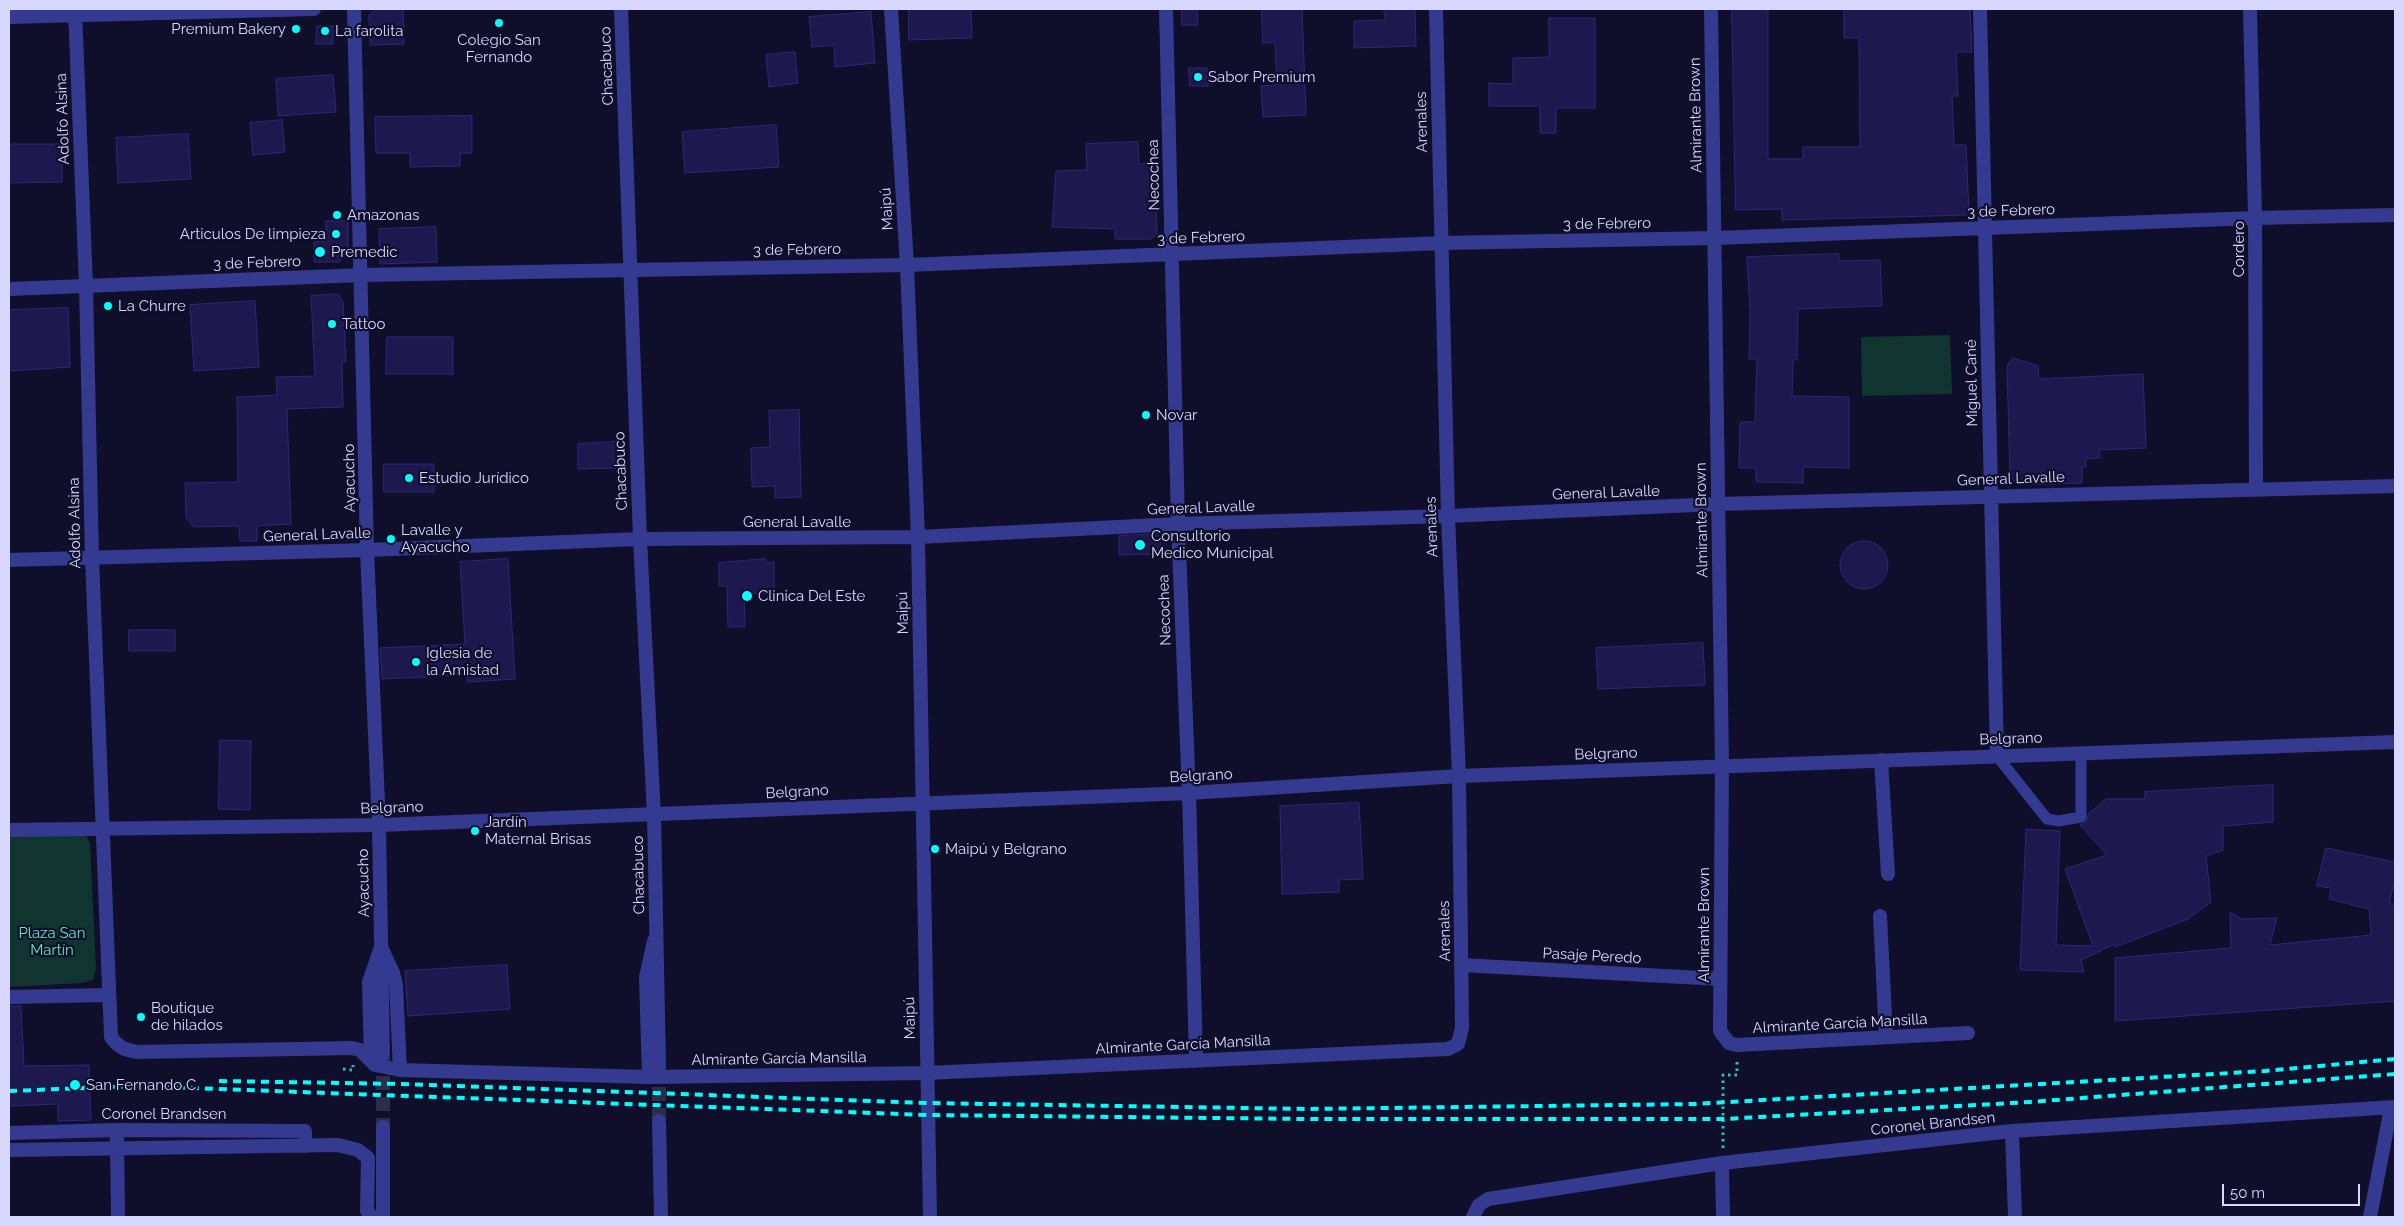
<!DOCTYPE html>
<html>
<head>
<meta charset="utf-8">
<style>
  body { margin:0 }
  #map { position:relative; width:2404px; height:1226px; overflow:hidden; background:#0f0e2b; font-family:Raleway,sans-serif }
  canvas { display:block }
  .frame { position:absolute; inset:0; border:10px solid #d7d7ff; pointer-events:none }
  .scale { position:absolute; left:2222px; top:1184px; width:138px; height:22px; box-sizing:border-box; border:2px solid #d7d7ff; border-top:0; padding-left:6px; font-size:15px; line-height:18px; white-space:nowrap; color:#d7d7ff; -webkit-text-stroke:4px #0f0e2b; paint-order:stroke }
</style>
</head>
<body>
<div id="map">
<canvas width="2404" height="1226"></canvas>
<div class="frame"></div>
<div class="scale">50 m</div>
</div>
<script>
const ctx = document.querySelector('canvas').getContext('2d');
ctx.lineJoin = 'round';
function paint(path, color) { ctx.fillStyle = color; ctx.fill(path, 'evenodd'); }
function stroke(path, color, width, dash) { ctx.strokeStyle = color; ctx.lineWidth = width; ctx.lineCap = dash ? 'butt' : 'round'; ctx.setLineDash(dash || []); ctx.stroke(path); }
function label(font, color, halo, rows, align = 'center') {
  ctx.font = font + ' Raleway,sans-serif'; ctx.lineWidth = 4.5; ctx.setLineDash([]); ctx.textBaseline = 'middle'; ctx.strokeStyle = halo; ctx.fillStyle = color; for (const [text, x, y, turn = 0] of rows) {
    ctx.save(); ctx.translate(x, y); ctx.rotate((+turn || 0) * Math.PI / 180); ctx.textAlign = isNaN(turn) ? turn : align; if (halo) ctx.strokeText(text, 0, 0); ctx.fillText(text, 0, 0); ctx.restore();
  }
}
paint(new Path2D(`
  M1950,335L1952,394L1862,396L1861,337Z
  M9,835H86L90,843L96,969L93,980L82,983L9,987Z`), '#103530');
const building = new Path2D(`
  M403,9L404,44L370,45L369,15L375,10Z
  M909,9H971L972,38L909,40Z
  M1182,9H1197L1198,25H1182Z
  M1262,9H1302L1306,115L1263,117L1261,86L1277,85L1275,43H1263Z
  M1384,9H1415L1416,46L1354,48V21L1385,20Z
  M1732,9H1768V159H1803V147H1860L1859,38H1844V9H1970L1972,52H1956L1958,96H1952L1954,145H1966L1969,215L1782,220V209L1736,210Z
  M871,12L875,63L835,67L834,45L812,47L809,17Z
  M1549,18H1595V108H1556V133H1540V106H1489V83L1513,84V58L1549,57Z
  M317,26H333V44H316Z
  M795,52L798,83L769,87L766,55Z
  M1189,68H1207L1208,86H1190Z
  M333,75L336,112L278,116L276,79Z
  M472,116V153H460V166L410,167V153H376L375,117Z
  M282,120L285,152L253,155L250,123Z
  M776,125L779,167L685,173L682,132Z
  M188,134L191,179L118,183L116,138Z
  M1138,142L1139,164L1155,163L1157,235L1150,239H1115V229L1052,227L1056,171L1087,170L1086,144Z
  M9,144H62V182L9,183Z
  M326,221H348V254L339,262H314V242L326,241Z
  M436,227L437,262L380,264L379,229Z
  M1839,254V261L1880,260L1882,306L1798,309L1797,360H1793L1792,396L1849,397V468L1803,467V483L1756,482V468H1739L1740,422H1755L1757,359H1749L1750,310L1747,257Z
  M338,294L343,302L346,362H342L343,407L287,409L291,524L257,526V541H240L239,526L194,527L186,518L185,483L238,482L237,397L277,395L276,377L315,376L311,296Z
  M255,301L259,367L194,371L190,305Z
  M68,308L70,367L9,371V310Z
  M387,337H453V374H386Z
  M2013,358L2038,366L2039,379L2143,374L2146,448L2099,450L2100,458L2086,459V467H2082V483L2020,485L2010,478L2007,366Z
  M799,410L801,497L775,498V486L752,487L751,448L770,447L769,411Z
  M616,442L617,468L578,469V444Z
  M384,464H434V492H384Z
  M1160,534L1161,554L1119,555V536Z
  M1840 565a24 24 0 1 1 48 0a24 24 0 1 1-48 0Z
  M508,559L515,679L467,682V675L382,679L380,648L465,644L460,562Z
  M766,559V563L774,562V593L744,594L745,627H728L727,586H719V563Z
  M129,630H175V651H129Z
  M1703,643L1705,685L1598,689L1596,648Z
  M220,740L251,741L250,810L219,809Z
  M2273,785V822L2223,826V850L2206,856L2211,902L2188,919L2115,947V944L2081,960L2084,972L2020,970L2026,829L2060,831L2056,945L2093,946L2065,869L2107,855L2080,825L2087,821L2088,814L2106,799H2145V792Z
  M1359,803L1363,879L1339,880V892L1282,894L1280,806Z
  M2326,848L2395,862V880L2389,904H2395V1001L2115,1021V958L2231,948L2230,912L2242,919L2277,918L2270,945L2371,935L2369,909L2329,899L2331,888L2317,886Z
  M507,965L510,1009L408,1016L405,971Z
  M9,1006H21L24,1066L89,1065L91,1120L58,1121V1104L9,1106Z`);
paint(building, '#1d184e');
stroke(building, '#2f277c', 1);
stroke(new Path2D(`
  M383,1055V1127
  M659,1066V1121`), '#2d2c4b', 14, [14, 7]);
stroke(new Path2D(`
  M343,1069L353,1070V1065
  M1723,1148V1075H1737V1060`), '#22c8ac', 3, [2.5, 4]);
stroke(new Path2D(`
  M1997,756L2047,819L2059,821L2081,817V753`), '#343a8f', 11);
stroke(new Path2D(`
  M75,9L86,286L92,558L111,1037C118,1047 125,1050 137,1052L352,1048L360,1050L375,1065L400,1070L649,1077L927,1073L1448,1049L1458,1044L1462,1028L1459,776L1448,516L1436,9
  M891,9L907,265L918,537L930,1217
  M1166,9L1178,524L1189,793L1196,1060
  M1711,9L1722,765L1720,1031L1729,1043L1737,1045L1968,1033
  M1980,9L1997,756
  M2250,9L2255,218L2256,489
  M9,17L314,9
  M9,289L362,275L907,265L1441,243L1715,238L2255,218L2395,215
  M9,560L367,550L640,539L918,537L1178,524L1448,516L1718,504L2395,486
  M1881,760L1888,874
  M9,830L379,825L1189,793L1459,776L2395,742
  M1880,916L1886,1037
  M381,947L393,973L396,985L400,1070
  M1461,965L1720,979
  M9,997L108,995
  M371,1060L369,982L381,947
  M649,1077L646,977L654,941
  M2012,1131L2015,1217
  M9,1133L117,1130L305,1131V1146
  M117,1138L118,1217
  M9,1150L338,1145L358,1150L368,1158L367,1211L372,1217
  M1722,1163L1723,1217
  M1473,1217L1479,1205L1488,1199L1722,1163L2012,1131L2395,1107
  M2370,1217L2391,1108`), '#343a8f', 14);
stroke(new Path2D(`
  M354,9L367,550L379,825L383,1054
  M621,9L640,539L654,815L659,1066
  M659,1121L661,1217
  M383,1127V1217`), '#343a8f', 14);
stroke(new Path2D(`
  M219,1081L403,1084L927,1103L1308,1109L1695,1104L2265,1071L2395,1059
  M9,1091L136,1086L928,1115L1308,1119H1724L2030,1102L2395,1074`), '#03fffc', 4, [8, 6]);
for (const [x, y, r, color] of [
  [499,23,5,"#03fffc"],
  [296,29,5,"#03fffc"],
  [325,31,5,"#03fffc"],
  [1198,77,5,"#03fffc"],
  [337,215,5,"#03fffc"],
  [336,234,5,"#03fffc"],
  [320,252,6,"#03fffc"],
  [108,306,5,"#03fffc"],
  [332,324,5,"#03fffc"],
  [1146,415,5,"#03fffc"],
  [409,478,5,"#03fffc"],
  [391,539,5,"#03fffc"],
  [1140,545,6,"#03fffc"],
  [747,596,6,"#03fffc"],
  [416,662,5,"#03fffc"],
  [475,831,5,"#03fffc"],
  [935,849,5,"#03fffc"],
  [141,1017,5,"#03fffc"],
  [75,1085,6,"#03fffc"]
]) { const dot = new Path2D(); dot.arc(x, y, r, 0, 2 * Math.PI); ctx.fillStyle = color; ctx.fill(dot); stroke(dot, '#0f0e2b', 2); }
label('15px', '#d7d7ff', '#0f0e2b', [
  ["Premium Bakery",286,29,"right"],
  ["La farolita",335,31],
  ["Colegio San",499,40,"center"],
  ["Fernando",499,57,"center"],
  ["Sabor Premium",1208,77],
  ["Amazonas",347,215],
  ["Articulos De limpieza",326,234,"right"],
  ["Premedic",331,252],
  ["La Churre",118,306],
  ["Tattoo",342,324],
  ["Novar",1156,415],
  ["Estudio Jurídico",419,478],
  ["Lavalle y",401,530],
  ["Ayacucho",401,547],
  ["Consultorio",1151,536],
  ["Medico Municipal",1151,553],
  ["Clinica Del Este",758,596],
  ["Iglesia de",426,653],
  ["la Amistad",426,670],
  ["Jardín",485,822],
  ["Maternal Brisas",485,839],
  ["Maipú y Belgrano",945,849],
  ["Boutique",151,1008],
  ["de hilados",151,1025],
  ["San Fernando C",86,1085]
], 'left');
label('15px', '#d7d7ff', '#0f0e2b', [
  ["Chacabuco",607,66,-92],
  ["Almirante Brown",1696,115,-91],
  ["Adolfo Alsina",63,119,-92],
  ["Arenales",1422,122,-91],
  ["Necochea",1154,175,-91],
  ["Maipú",887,209,-93],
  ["3 de Febrero",2011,211,-2],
  ["3 de Febrero",1607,224,-1],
  ["3 de Febrero",1201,238,-2],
  ["Cordero",2239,249,-90],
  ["3 de Febrero",797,250,-1],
  ["3 de Febrero",257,263,-2],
  ["Miguel Cané",1972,383,-91],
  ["Chacabuco",621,471,-92],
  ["Ayacucho",350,478,-91],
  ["General Lavalle",2011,479,-2],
  ["General Lavalle",1606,493,-2],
  ["General Lavalle",1201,508,-2],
  ["Almirante Brown",1702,520,-91],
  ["General Lavalle",797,522],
  ["Adolfo Alsina",75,523,-91],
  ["Arenales",1432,527,-92],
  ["General Lavalle",317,535,-2],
  ["Necochea",1165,610,-92],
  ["Maipú",903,613,-91],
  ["Belgrano",2011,739,-2],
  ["Belgrano",1606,754,-2],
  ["Belgrano",1201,776,-3],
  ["Belgrano",797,792,-3],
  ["Belgrano",392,808,-2],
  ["Chacabuco",639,875,-91],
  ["Ayacucho",364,883,-91],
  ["Almirante Brown",1704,925,-90],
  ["Arenales",1445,931,-91],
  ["Pasaje Peredo",1592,956,3],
  ["Maipú",910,1018,-91],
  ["Almirante García Mansilla",1840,1024,-3],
  ["Almirante García Mansilla",1183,1045,-3],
  ["Almirante García Mansilla",779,1059,-1],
  ["Coronel Brandsen",164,1114],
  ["Coronel Brandsen",1933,1124,-6]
]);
label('15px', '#56edb6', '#0f0e2b', [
  ["Plaza San",52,933],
  ["Martín",52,950]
]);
</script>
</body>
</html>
